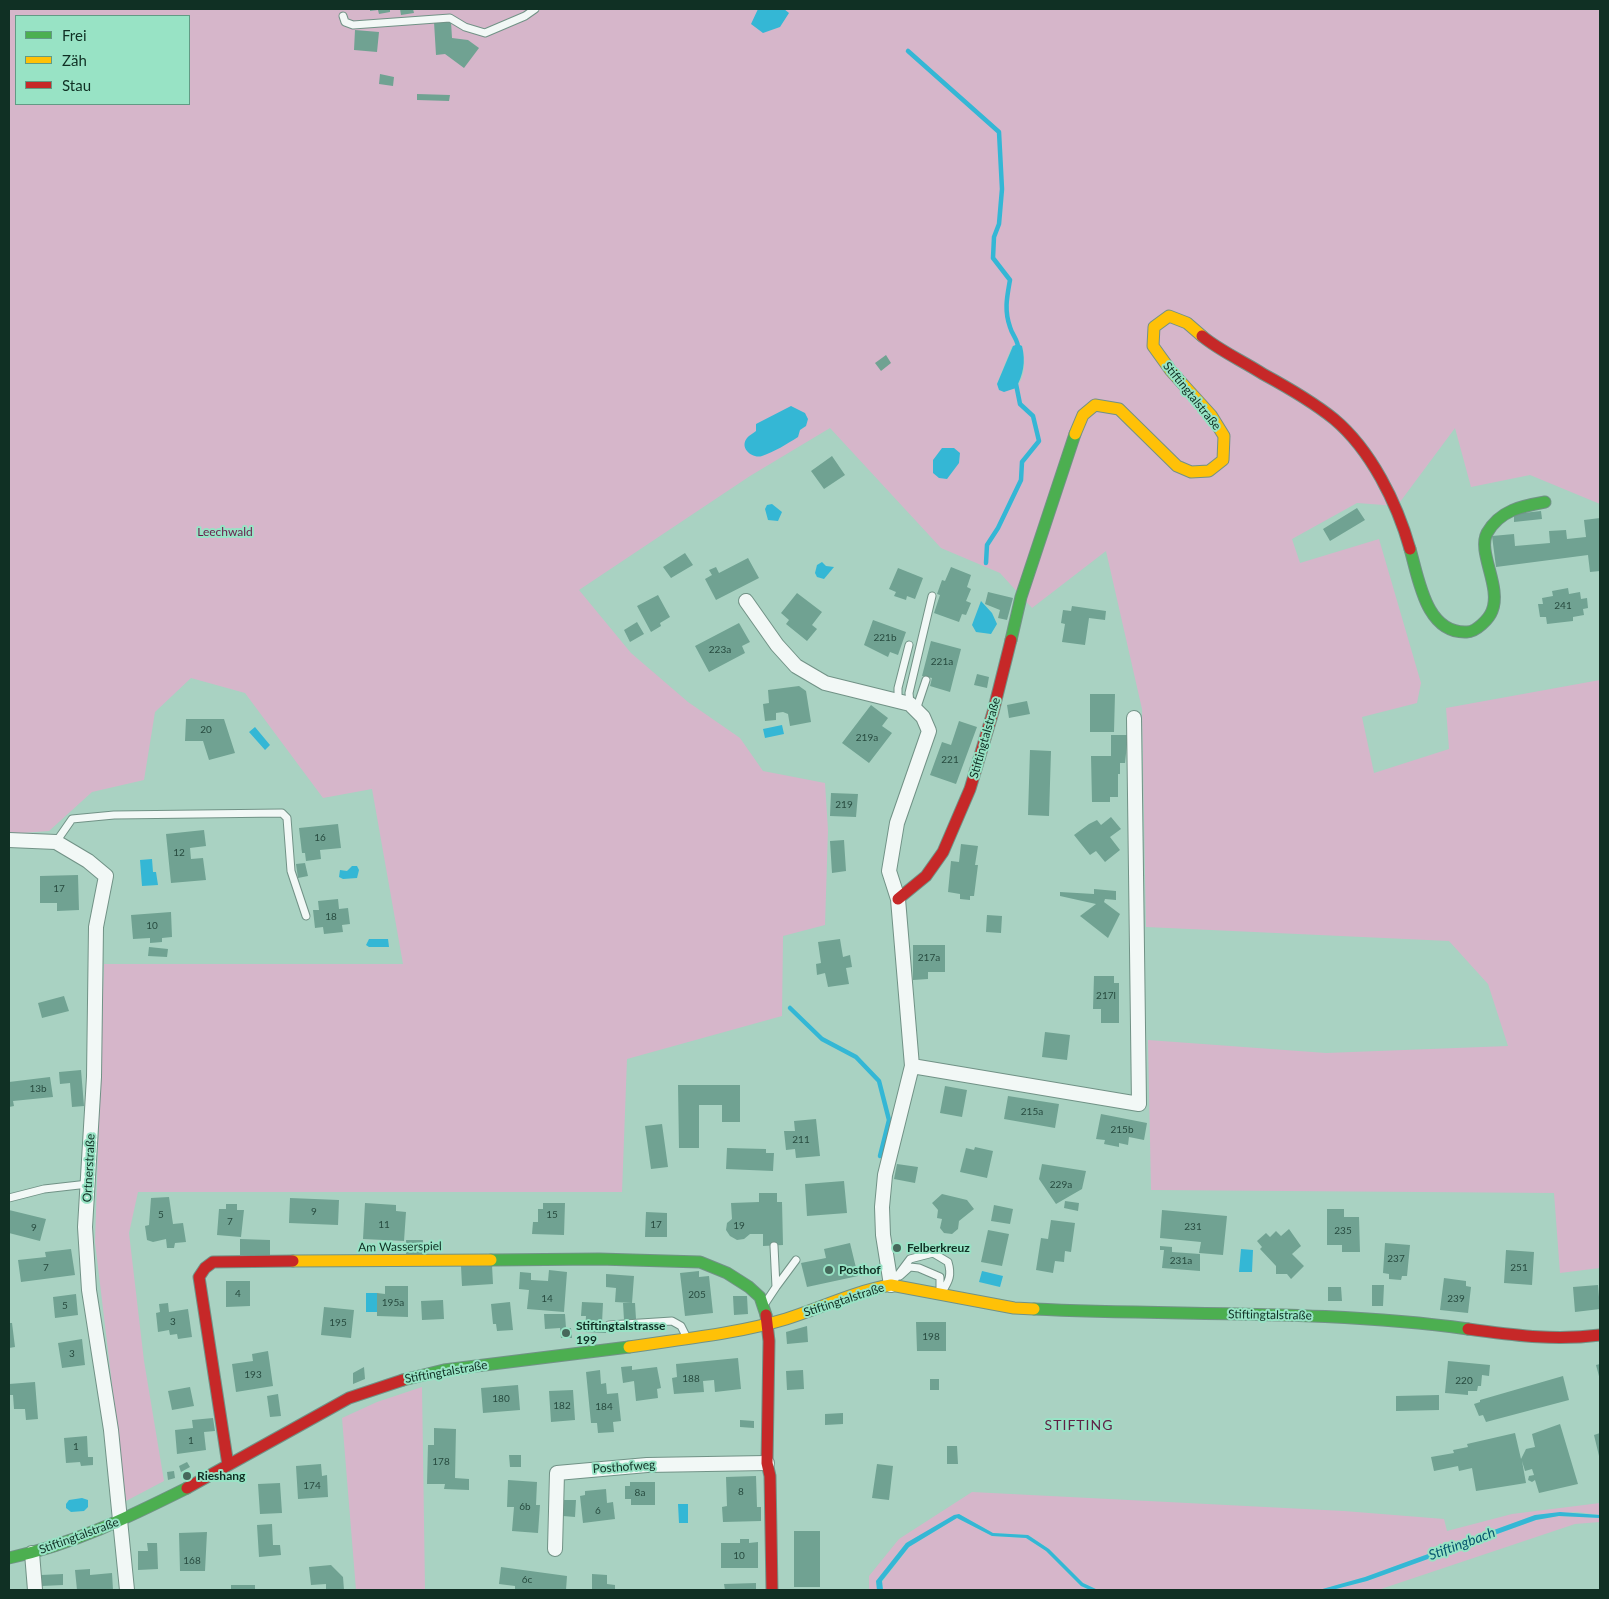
<!DOCTYPE html>
<html>
<head>
<meta charset="utf-8">
<style>
  body { margin:0 }
  #map { position:relative; width:1609px; height:1599px; overflow:hidden; background:#a9d2c2; font-family:Lato,sans-serif }
  canvas { display:block }
  .frame { position:absolute; inset:0; border:10px solid #103024; pointer-events:none }
  .legend { position:absolute; left:15px; top:15px; width:175px; height:90px; box-sizing:border-box; background:#98e3c5; border:1px solid #629b85; margin:0; padding:6px 9px; list-style:none; font-size:15px; color:#103024 }
  .legend li { display:flex; align-items:center; gap:10px; height:25px }
  .legend b { width:25px; border:1px solid #629b85 }
</style>
</head>
<body>
<div id="map">
<canvas width="1609" height="1599"></canvas>
<div class="frame"></div>
<ul class="legend">
<li><b style="height:6px;background:#4caf50"></b>Frei</li>
<li><b style="height:6px;background:#ffc107"></b>Zäh</li>
<li><b style="height:6px;background:#c62828"></b>Stau</li>
</ul>
</div>
<script>
const ctx = document.querySelector('canvas').getContext('2d');
ctx.lineJoin = 'round';
function paint(path, color) { ctx.fillStyle = color; ctx.fill(path, 'evenodd'); }
function stroke(path, color, width, dash) { ctx.strokeStyle = color; ctx.lineWidth = width; ctx.lineCap = dash ? 'butt' : 'round'; ctx.setLineDash(dash || []); ctx.stroke(path); }
function label(font, color, halo, rows, align = 'center') {
  ctx.font = font + ' Lato,sans-serif'; ctx.lineWidth = 4; ctx.setLineDash([]); ctx.textBaseline = 'middle'; ctx.strokeStyle = halo; ctx.fillStyle = color; for (const [text, x, y, turn = 0] of rows) {
    ctx.save(); ctx.translate(x, y); ctx.rotate((+turn || 0) * Math.PI / 180); ctx.textAlign = isNaN(turn) ? turn : align; if (halo) ctx.strokeText(text, 0, 0); ctx.fillText(text, 0, 0); ctx.restore();
  }
}
paint(new Path2D(`
  M9,9H1600V504L1530,475L1471,487L1455,428L1397,506L1357,503L1292,539L1300,563L1379,539L1421,683L1417,703L1362,717L1374,773L1449,749L1446,708L1600,680V1268L1560,1273L1554,1193L1151,1190L1148,1040L1326,1053L1508,1046L1488,984L1449,941L1146,927L1142,709L1106,551L1032,608L1000,573L941,548L830,428L750,476L579,590L631,653L688,702L740,738L763,771L825,783L828,830L825,925L783,936L782,1016L627,1059L622,1192H138L129,1233L144,1361L164,1481L126,1501L95,1242L104,964H403L372,789L323,798L245,693L191,678L155,712L144,780L92,792L49,831L9,834ZM16,16H189V104H16ZM1012,346H1022C1025,359 1026,376 1017,386L997,384Z
  M422,1387L425,1589L428,1590H356L342,1418L377,1402Z
  M972,1492L1344,1511L1444,1519L1447,1531L1512,1514L1600,1503V1515L1577,1512L1535,1515L1365,1577L1319,1590H1098L1083,1583L1049,1549L1028,1535L993,1533L959,1514L906,1543L876,1581L877,1590H869V1576L899,1539Z
  M1559,1516L1600,1518V1522L1575,1524L1378,1590H1332L1367,1581L1536,1520Z
  M957,1518L992,1536L1026,1538L1046,1551L1081,1586L1090,1590H883L882,1582L909,1547Z`), '#d6b6ca');
paint(new Path2D(`
  M758,9H784L789,13L780,27L763,33L751,24Z
  M1018,344L1022,346C1026,362 1023,375 1016,388L1004,392L999,390L997,384L1013,346Z
  M791,406L805,413L808,419L806,426L800,430L798,437C787,444 774,452 762,456C752,459 739,448 747,438C749,435 754,433 756,431V424Z
  M942,448H954L960,453L959,463L947,479L939,478L933,473V460Z
  M772,504L782,512L778,521L768,520L765,509L767,505Z
  M822,562L826,566L834,567L824,579L817,577L815,573L817,565Z
  M981,601L992,613L997,624L991,634L976,632L972,625Z
  M782,725L784,734L765,738L763,729Z
  M255,727L270,745L265,750L249,732Z
  M152,859L153,872H156L158,885L142,886L140,860Z
  M352,866H357L359,870L357,878L343,879L339,877L340,870L347,871Z
  M369,939H388L389,947H369L366,945Z
  M1241,1249L1253,1250L1252,1272H1239Z
  M982,1271L1003,1276L1000,1287L979,1282Z
  M366,1293H377V1312H366Z
  M82,1498L88,1500V1507L84,1511L71,1512L66,1508V1504L69,1500Z
  M678,1504H688V1523H679Z
  M1560,1512L1600,1515V1518L1559,1516L1536,1520L1367,1581L1332,1590H1319L1365,1577L1535,1515Z
  M959,1514L993,1533L1028,1535L1049,1549L1083,1583L1098,1590H1090L1081,1586L1046,1551L1026,1538L992,1536L957,1518L909,1547L882,1581L883,1590H877L876,1581L906,1543L954,1515Z`), '#34b7d5');
stroke(new Path2D(`
  M908,51L999,132L1002,189L999,224L994,237L993,258L1010,280C1007,297 1004,310 1010,327C1012,335 1019,341 1018,349
  M986,563L987,545L998,528L1021,480L1022,462L1039,441L1033,416L1020,404L1016,384
  M790,1008L822,1039L856,1057L879,1081L889,1120L880,1156`), '#34b7d5', 4.5);
paint(new Path2D(`
  M370,9H390V12L379,14L378,10L370,11Z
  M400,9H413L414,13L401,15Z
  M434,22H451L452,38L468,40L479,48L464,68L445,54L436,55Z
  M355,30L379,32L377,52L354,50Z
  M380,74L394,77L393,86L379,84Z
  M417,94L450,95L449,101L417,100Z
  M886,355L891,363L881,371L875,363Z
  M832,456L845,475L824,489L811,471Z
  M1357,508L1365,520L1330,541L1323,529Z
  M1541,511L1542,519L1514,522V514Z
  M1600,518V571L1590,572L1588,555L1496,567L1492,536L1514,534L1515,546L1550,543L1549,531L1566,530L1567,539L1586,537L1584,520Z
  M685,553L693,565L671,578L663,567Z
  M748,558L759,578L716,600L705,579L712,575L709,570L716,567L719,573Z
  M951,567L971,575L967,587L971,589L966,601L971,603L966,615L962,614L959,622L934,613L940,595L937,594L942,580L945,581Z
  M898,568L923,578L915,599L907,596L906,600L894,596L896,592L889,589Z
  M1568,588L1569,594L1580,592L1581,599L1587,598L1588,608L1583,609L1584,615L1573,617V621L1547,624L1546,617H1540L1538,604H1543L1542,598L1553,596L1552,591Z
  M988,592L1013,598L1007,620L998,618L1000,610L985,604Z
  M797,593L822,612L812,625L817,629L807,641L786,624L789,620L781,613Z
  M658,595L670,617L660,623L661,626L651,632L637,606Z
  M1072,606L1106,611L1105,620L1089,618L1085,645L1062,642L1065,624L1061,623L1063,610L1071,611Z
  M873,620L906,632L898,655L890,652L888,657L864,645Z
  M637,622L644,634L630,642L624,630Z
  M739,623L750,642L742,646L745,653L709,672L695,646Z
  M931,641L961,649L950,692L930,686L932,678L922,676Z
  M977,674L989,677L987,688L974,685Z
  M799,686L806,691L811,722L790,726L788,714L783,712L776,713V720L765,721L763,704L769,703L768,690Z
  M1090,694H1115L1114,732H1090Z
  M1027,701L1030,714L1009,718L1007,705Z
  M871,705L888,718L882,726L892,733L869,763L842,743Z
  M186,719H224L235,753L209,760L203,741H185Z
  M959,721L977,727L956,784L930,775L942,742L951,745Z
  M1111,735H1128L1125,763H1120V774H1118V797H1110V802H1092L1091,756H1111Z
  M1030,750L1051,751L1049,816L1028,815Z
  M831,793L858,794L856,817L830,816Z
  M1111,817L1121,829L1110,837L1120,850L1105,862L1096,851L1090,855L1074,835L1089,824L1097,820L1101,825Z
  M338,824L341,848L320,850L321,859L306,861L305,853H302L299,828Z
  M204,830L206,846L190,848L191,859L203,858L206,880L171,883L166,834Z
  M844,840L846,871L832,873L830,841Z
  M961,844L978,846L975,865H978L974,896H970V900L960,899V894L948,892L951,861L959,862Z
  M305,863L308,876L298,878L296,864Z
  M78,875L79,910L57,911V903H40V876Z
  M1094,889L1116,891V900L1105,899L1104,902L1120,914L1108,938L1080,916L1096,904L1060,896V892L1094,894Z
  M338,899L339,909L348,908L350,924L342,925L343,932L324,934L323,927L315,928L313,910H319L318,901Z
  M171,912L172,937L162,938V942L150,943V938L133,939L131,915Z
  M987,915L1002,916L1001,933L986,932Z
  M840,939L843,957L850,955L852,967L846,968L849,984L828,987L825,973L817,975L816,964L821,963L818,942Z
  M913,945H945V972H928V979L913,980Z
  M149,947L168,949L167,957L148,956Z
  M1094,976H1114V983H1119V1023H1101V1009H1093Z
  M64,996L69,1011L42,1018L38,1003Z
  M1045,1032L1070,1035L1067,1060L1042,1057Z
  M81,1070L84,1106L72,1107L70,1083L60,1084L59,1072Z
  M50,1077L53,1097L13,1101L14,1106L9,1107V1082Z
  M678,1085H740V1122H722V1105H699V1148H679Z
  M945,1086L967,1090L962,1117L940,1113Z
  M1008,1096L1059,1104L1055,1128L1004,1119Z
  M1101,1114L1147,1123L1144,1140L1129,1137L1128,1145L1119,1143V1147L1104,1144L1105,1140L1096,1139Z
  M816,1119L820,1156L796,1158L795,1149L786,1150L784,1131H795L794,1121Z
  M662,1124L668,1167L651,1169L645,1126Z
  M975,1147L993,1151L987,1178L960,1172L966,1148L974,1150Z
  M727,1148L766,1149V1153H774L773,1171L726,1169Z
  M897,1164L918,1167L915,1183L894,1179Z
  M1042,1164L1086,1171L1082,1189L1056,1204L1039,1179Z
  M844,1181L847,1213L807,1216L805,1184Z
  M759,1193H777V1202H782L783,1245L763,1246V1234H750L744,1239L737,1240L730,1236L726,1230L727,1223L732,1219L731,1203L759,1202Z
  M942,1194L967,1200L974,1209L959,1221L958,1229L952,1234L944,1233L940,1228L942,1219L937,1218L938,1210L932,1203Z
  M169,1197L173,1224L183,1223L186,1242L175,1243L174,1248H167L166,1239L153,1242L147,1240L145,1226L149,1225L151,1198Z
  M290,1198L339,1200L338,1225L289,1223Z
  M1065,1201L1079,1203L1078,1211L1064,1208Z
  M365,1203L396,1205V1211L406,1212L404,1241L363,1239Z
  M543,1203H565L564,1235L532,1234L533,1222H538V1209H543Z
  M226,1204H237V1210H244L241,1237L217,1235L219,1209H226Z
  M994,1205L1013,1209L1010,1224L991,1221Z
  M1327,1209H1344V1217H1359L1360,1252H1342V1245H1327Z
  M9,1210L46,1219L40,1241L9,1233Z
  M1162,1210L1227,1216L1223,1255L1199,1253L1201,1242L1160,1238Z
  M646,1212L667,1213V1237H645Z
  M1051,1220L1075,1223L1071,1252L1065,1251L1064,1262L1055,1261L1053,1273L1036,1270L1041,1238L1048,1239Z
  M1289,1229L1301,1246L1292,1254L1304,1266L1291,1279L1287,1274H1276V1266L1260,1249L1262,1247L1257,1241L1266,1233L1270,1237L1276,1231L1281,1236Z
  M988,1230L1009,1234L1002,1266L981,1262Z
  M240,1239L270,1240V1255H240Z
  M406,1240H423L422,1257H406Z
  M850,1243L858,1276L807,1287L801,1263L826,1258L824,1249Z
  M1385,1243L1410,1245L1407,1276H1402L1401,1280L1389,1279V1274L1383,1273Z
  M1160,1246L1172,1247V1252L1200,1254V1271L1162,1268L1164,1250H1160Z
  M71,1249L75,1275L21,1282L18,1260L46,1257L45,1252Z
  M1506,1250L1534,1252L1532,1285L1504,1283Z
  M492,1265L493,1284L462,1286L461,1266Z
  M549,1270L567,1272L564,1312L527,1309L529,1290L519,1289L520,1272L531,1273V1280L548,1281Z
  M699,1271V1277L709,1276L713,1313L685,1316L680,1273Z
  M606,1274L634,1276L632,1303L615,1302L616,1288L606,1287Z
  M1444,1278L1466,1281V1286L1471,1287L1468,1313L1440,1310Z
  M226,1281H250V1306L226,1307Z
  M1372,1285H1384L1383,1306H1372Z
  M1598,1285L1600,1309L1575,1312L1573,1287Z
  M385,1286H408V1317L377,1316V1293L385,1294Z
  M1328,1287H1341L1342,1301H1328Z
  M76,1294L78,1315L55,1318L53,1297Z
  M733,1296H747L748,1314L734,1315Z
  M443,1300L444,1319L422,1320L421,1301Z
  M510,1302L513,1330L497,1331L496,1324H493L491,1304Z
  M582,1302L603,1303L602,1323L606,1324V1333L585,1332L586,1316H581Z
  M168,1303L169,1312L188,1309L192,1337L178,1339L177,1334L170,1335L169,1330L158,1332L156,1313L160,1312L159,1304Z
  M623,1303H635L636,1319L624,1320Z
  M324,1307L354,1310L351,1338L321,1335Z
  M544,1314H565L566,1328H571L572,1338H561L560,1328L545,1329Z
  M916,1322H946V1351H917Z
  M9,1323H12L15,1347L9,1348Z
  M807,1326L808,1342L787,1344L786,1332Z
  M82,1339L85,1365L62,1368L58,1343Z
  M268,1351L273,1386L236,1392L232,1364L253,1361L252,1354Z
  M738,1358L741,1389L715,1392L714,1380L703,1381L704,1392L674,1394L672,1378L677,1377L676,1364Z
  M1448,1361L1490,1365L1489,1376L1482,1375L1481,1386H1478L1477,1391H1468V1395L1445,1393Z
  M1600,1364V1380L1596,1365Z
  M632,1366V1370L657,1367L661,1388L657,1389L658,1398L636,1401L634,1381L623,1383L621,1367Z
  M364,1367L365,1379L353,1384V1373Z
  M600,1370L601,1384L606,1383L607,1394L618,1393L621,1421L613,1422L614,1432L598,1433L597,1423H591L586,1372Z
  M803,1370L804,1389L787,1390L786,1371Z
  M1563,1376L1569,1400L1486,1422L1483,1415L1479,1416L1474,1404L1480,1402V1400Z
  M930,1379H939V1390H930Z
  M35,1382L38,1419L26,1420L25,1409H14L13,1395H9V1384Z
  M518,1385L520,1410L483,1413L481,1388Z
  M190,1387L194,1406L172,1410L168,1391Z
  M573,1390L575,1420L551,1422L549,1391Z
  M278,1394L281,1416L270,1417L267,1396Z
  M1439,1395V1410L1396,1411V1396Z
  M843,1413V1424L825,1425V1414Z
  M213,1418L215,1431L204,1432L206,1450L177,1454L175,1430L193,1428L192,1420Z
  M740,1420L754,1421V1428L740,1427Z
  M1560,1424L1578,1484L1539,1493L1535,1480L1532,1482L1528,1480L1529,1476L1534,1475L1532,1469L1525,1471L1522,1461L1526,1483L1476,1491L1472,1468L1459,1471L1458,1466L1434,1471L1431,1457L1454,1453L1453,1450L1468,1447L1467,1444L1515,1433L1521,1459L1526,1449L1535,1447L1532,1434Z
  M434,1428L456,1429L455,1478L469,1479V1490L444,1489L445,1484H427L428,1445H434Z
  M1600,1433V1456H1599L1594,1435Z
  M87,1436L88,1457H93V1465L81,1466L80,1462L66,1463L64,1438Z
  M947,1446H957L958,1464H947Z
  M509,1455H521V1467H510Z
  M187,1462L190,1467L181,1472L179,1466Z
  M321,1464L322,1476L327,1475L328,1497L298,1499L296,1466Z
  M877,1464L893,1466L889,1500L872,1498Z
  M174,1471L175,1478L168,1480L167,1472Z
  M756,1476L757,1507H761V1521L723,1522L722,1507L727,1506L726,1477Z
  M508,1480L537,1482L536,1505H540L538,1533L512,1531L514,1507H507Z
  M630,1482H655V1505H631V1499H625V1486H630Z
  M280,1483L282,1513L260,1514L258,1484Z
  M606,1489L607,1503L613,1502L615,1519L583,1523L580,1496L585,1495V1491Z
  M564,1500H576L575,1517L563,1516Z
  M272,1524L273,1545H280L281,1555L259,1557L257,1525Z
  M794,1531H820V1587H794Z
  M207,1532L205,1571H180L179,1533Z
  M740,1539H749V1543L758,1542V1568H721V1543H740Z
  M147,1543H157L158,1569L138,1570V1551H148Z
  M331,1565L343,1577L344,1590H326V1584L311,1585L309,1567Z
  M501,1567L567,1576L566,1590H515V1586L499,1584Z
  M90,1569V1575L112,1573L113,1590H77L75,1570Z
  M63,1574V1585L42,1586L41,1575Z
  M592,1574L607,1575V1584L615,1585V1590H592Z
  M756,1583V1590H725L724,1584Z
  M231,1585H255V1590H231Z`), '#70a292');
const lane = new Path2D(`
  M343,16L345,22L353,25L450,18L465,27L485,33L525,16L535,9
  M898,701V688L909,645
  M910,704L909,693L932,596
  M916,710L926,680
  M56,842L72,819L114,815L282,813L287,818L291,871L306,916
  M9,1198L44,1189L88,1184
  M900,1276L910,1267L919,1268L940,1277V1291
  M892,1283L910,1259L933,1253L948,1262C952,1275 949,1281 942,1292
  M776,1287L796,1260
  M766,1302L776,1287L774,1246
  M609,1325L672,1321L681,1326L686,1336`);
const street = new Path2D(`
  M746,601L777,645L796,666L825,683L910,704L923,717L929,731L897,823L889,871L898,899L912,1066L885,1175L882,1207L883,1235L891,1285
  M9,840L56,842L88,861L106,876L96,927L94,1077L85,1227L89,1290L111,1430L127,1590
  M912,1066L1139,1104L1134,718
  M555,1549L557,1473L647,1465L767,1463
  M32,1553L35,1590`);
const fast = new Path2D(`
  M1410,549C1419,580 1426,634 1467,632C1476,632 1489,619 1492,611C1502,587 1477,552 1487,533C1500,510 1522,506 1545,502
  M1011,640L1021,597L1075,434
  M491,1260L599,1259L700,1262L727,1273L749,1287L760,1297L766,1315
  M1034,1309C1178,1316 1324,1309 1468,1329
  M403,1380L444,1370L629,1347
  M9,1558C74,1544 129,1517 187,1488`);
const slow = new Path2D(`
  M1075,434L1083,415L1095,405L1119,409L1177,466L1191,472L1209,471L1223,460L1224,436L1211,415L1171,371L1153,346L1154,327L1169,316L1187,323L1202,336
  M293,1261L491,1260
  M629,1347C681,1339 736,1334 786,1319C821,1308 855,1291 891,1285L1014,1308L1034,1309`);
const jam = new Path2D(`
  M1202,336C1220,351 1243,361 1263,374C1287,387 1313,402 1334,419C1371,450 1397,503 1410,549
  M898,899L926,876L943,852L970,789L993,712L1011,640
  M766,1315L769,1341L767,1463L770,1476L772,1590
  M1468,1329C1514,1335 1553,1341 1600,1335
  M228,1465L199,1277L205,1268L213,1262L293,1261
  M187,1488L349,1398L403,1380`);
stroke(lane, '#719286', 9);
stroke(street, '#719286', 16);
stroke(fast, '#719286', 13);
stroke(slow, '#719286', 13);
stroke(jam, '#719286', 13);
stroke(lane, '#f2f8f6', 7);
stroke(street, '#f2f8f6', 14);
stroke(fast, '#4caf50', 11);
stroke(slow, '#ffc107', 11);
stroke(jam, '#c62828', 11);
for (const [x, y, r, color] of [
  [897,1248,5,"#46695b"],
  [829,1270,5,"#46695b"],
  [566,1333,5,"#46695b"],
  [187,1476,5,"#46695b"]
]) { const dot = new Path2D(); dot.arc(x, y, r, 0, 2 * Math.PI); ctx.fillStyle = color; ctx.fill(dot); stroke(dot, '#98e3c5', 2); }
label('10px', '#284c40', null, [
  ["241",1563,606],
  ["221b",885,638],
  ["223a",720,650],
  ["221a",942,662],
  ["20",206,730],
  ["219a",867,738],
  ["221",950,760],
  ["219",844,805],
  ["16",320,838],
  ["12",179,853],
  ["17",59,889],
  ["18",331,917],
  ["10",152,926],
  ["217a",929,958],
  ["217l",1106,996],
  ["13b",38,1089],
  ["215a",1032,1112],
  ["215b",1122,1130],
  ["211",801,1140],
  ["229a",1061,1185],
  ["9",314,1212],
  ["5",161,1215],
  ["15",552,1215],
  ["7",230,1222],
  ["11",384,1225],
  ["17",656,1225],
  ["19",739,1226],
  ["231",1193,1227],
  ["9",34,1228],
  ["235",1343,1231],
  ["237",1396,1259],
  ["231a",1181,1261],
  ["7",46,1268],
  ["251",1519,1268],
  ["4",238,1294],
  ["205",697,1295],
  ["14",547,1299],
  ["239",1456,1299],
  ["195a",393,1303],
  ["5",65,1306],
  ["3",173,1322],
  ["195",338,1323],
  ["198",931,1337],
  ["3",72,1354],
  ["193",253,1375],
  ["188",691,1379],
  ["220",1464,1381],
  ["180",501,1399],
  ["182",562,1406],
  ["184",604,1407],
  ["1",191,1441],
  ["1",76,1447],
  ["178",441,1462],
  ["174",312,1486],
  ["8",741,1492],
  ["8a",640,1493],
  ["6b",525,1507],
  ["6",598,1511],
  ["10",739,1556],
  ["168",192,1561],
  ["6c",527,1580]
]);
label('12px', '#103024', '#98e3c5', [
  ["Stiftingtalstraße",1192,396,51],
  ["Stiftingtalstraße",985,738,-74],
  ["Ortnerstraße",89,1168,-87],
  ["Am Wasserspiel",400,1247,-1],
  ["Stiftingtalstraße",844,1300,-18],
  ["Stiftingtalstraße",1270,1315,1],
  ["Stiftingtalstraße",446,1372,-10],
  ["Posthofweg",624,1467,-4],
  ["Stiftingtalstraße",79,1536,-20]
]);
label('12px', '#681d4b', '#98e3c5', [
  ["Leechwald",225,532]
]);
label('bold 12px', '#103024', '#98e3c5', [
  ["Felberkreuz",907,1248],
  ["Posthof",839,1270],
  ["Stiftingtalstrasse",576,1326],
  ["199",576,1340],
  ["Rieshang",197,1476]
], 'left');
ctx.letterSpacing = '1px';
label('14px', '#5f2246', '#98e3c5', [
  ["STIFTING",1079,1425]
]);
ctx.letterSpacing = '0px';
label('italic 14px', '#05556e', '#98e3c5', [
  ["Stiftingbach",1462,1544,-20]
]);
</script>
</body>
</html>
